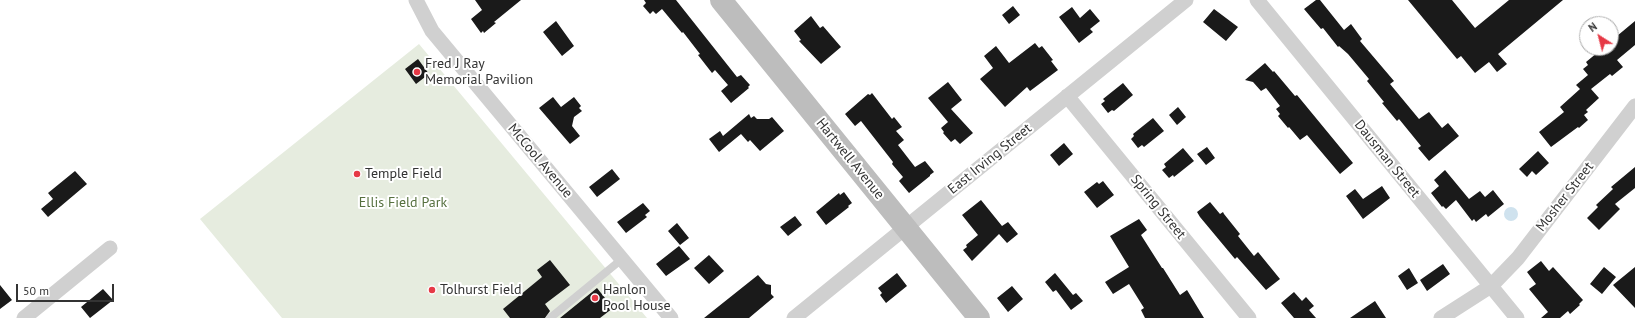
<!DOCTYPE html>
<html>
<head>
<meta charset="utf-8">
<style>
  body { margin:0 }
  #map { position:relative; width:1635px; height:318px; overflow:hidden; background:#fff; font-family:"PT Sans",sans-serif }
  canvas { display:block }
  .north { position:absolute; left:1579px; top:16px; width:40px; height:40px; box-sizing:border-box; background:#fff; border:1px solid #adadad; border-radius:50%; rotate:324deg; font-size:11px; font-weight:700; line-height:16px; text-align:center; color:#333 }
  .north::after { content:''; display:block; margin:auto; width:14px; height:18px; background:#e63946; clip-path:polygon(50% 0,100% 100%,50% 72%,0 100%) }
  .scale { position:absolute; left:16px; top:284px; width:98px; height:18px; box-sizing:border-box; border:2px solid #333; border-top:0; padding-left:5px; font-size:12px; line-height:14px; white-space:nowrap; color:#333; -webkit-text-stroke:3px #fff; paint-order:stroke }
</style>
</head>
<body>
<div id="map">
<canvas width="1635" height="318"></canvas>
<div class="north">N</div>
<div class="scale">50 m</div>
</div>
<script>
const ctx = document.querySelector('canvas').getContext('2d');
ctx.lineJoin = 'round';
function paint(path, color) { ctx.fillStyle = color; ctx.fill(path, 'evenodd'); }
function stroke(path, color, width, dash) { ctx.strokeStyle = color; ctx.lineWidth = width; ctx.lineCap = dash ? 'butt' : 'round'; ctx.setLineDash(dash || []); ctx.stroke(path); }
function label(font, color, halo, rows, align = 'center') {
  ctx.font = font + ' "PT Sans",sans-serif'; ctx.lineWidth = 4; ctx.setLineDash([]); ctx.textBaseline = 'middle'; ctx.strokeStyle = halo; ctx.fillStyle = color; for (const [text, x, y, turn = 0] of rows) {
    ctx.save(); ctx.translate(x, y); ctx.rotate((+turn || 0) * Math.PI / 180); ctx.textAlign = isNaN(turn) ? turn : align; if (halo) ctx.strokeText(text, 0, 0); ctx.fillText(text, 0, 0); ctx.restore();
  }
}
paint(new Path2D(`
  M419,44L647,318H282L200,219Z`), '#e6ecdf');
paint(new Path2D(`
  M1504 214a7 7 0 1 1 14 0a7 7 0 1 1-14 0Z`), '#cfe2ee');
paint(new Path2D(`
  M475,0H521L494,22L496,23L484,33L483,31L481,33L471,19L482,10Z
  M644,0H676L737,77L741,75L750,85L748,87L749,88L731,103L721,91L728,85L715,70L712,73L698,55L700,54L683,32L682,33L662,9L656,14L653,11L650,14L643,6L646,3Z
  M1316,0H1320L1344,30L1351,24L1362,39L1360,41L1394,81L1390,84L1419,119L1429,112L1442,128L1448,123L1459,136L1429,161L1418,148L1421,146L1399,119L1397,121L1382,103L1384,102L1367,81L1369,79L1348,54L1339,46L1338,47L1323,28L1321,29L1304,9Z
  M1408,0H1452L1475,28L1509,0H1563L1498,54L1507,64L1497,72L1489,62L1475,73L1461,56L1457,59Z
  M1013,6L1020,15L1009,24L1002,15Z
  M1072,7L1080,18L1090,9L1100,21L1090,29L1093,32L1079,43L1059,17Z
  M1214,9L1238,27L1226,41L1203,22Z
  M811,16L820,28L823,26L841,47L821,64L799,41L801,40L794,31Z
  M556,21L574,46L562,56L543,32Z
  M1635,21V45L1617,60L1623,67L1612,76L1610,74L1591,89L1599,98L1586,110L1588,112L1584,115L1588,120L1579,128L1578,127L1551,147L1539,132L1564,112L1560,107L1580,89L1576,85L1588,75L1583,69L1588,65L1586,62L1603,48H1611V41Z
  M1035,43L1039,48L1042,46L1053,60L1051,61L1058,70L1030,91L1027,87L1005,107L980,79L993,68L984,56L996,46L1009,63Z
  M418,59L429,74L416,84L405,69Z
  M1265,63L1273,72L1274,71L1295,96L1297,95L1353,163L1340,174L1307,135L1300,140L1289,127L1288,128L1278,116L1280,114L1276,109L1280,106L1266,88L1261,91L1253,82L1245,80Z
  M948,82L962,100L951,109L973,133L960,144L955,139L951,142L943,133L944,132L941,128L948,122L928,98Z
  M1123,83L1133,95L1114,111L1112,110L1108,113L1101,104L1105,101L1103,99Z
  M872,93L892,119L894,117L902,127L896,131L904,140L898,145L915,167L925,161L934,172L930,175V176L909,193L899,181L903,177L892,164L893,162L861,121L855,126L845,114L868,94L870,95Z
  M553,97L561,107L574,97L581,106L579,108L582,111L574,117L572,126L580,136L570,144L539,108Z
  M1178,107L1186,117L1177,125L1169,115Z
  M749,114L751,118L754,116L757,119H769L772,117L784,131L760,151L750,140L748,142L741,134L719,152L709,139L720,131L723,136Z
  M1153,118L1164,131L1144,147L1142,145L1138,148L1131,139L1134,136L1133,134Z
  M1064,143L1073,154L1059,166L1050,155Z
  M1207,147L1215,158L1206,165L1197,154Z
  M1183,148L1194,161L1174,177L1173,175L1169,178L1162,170L1166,167L1164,164Z
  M1538,151L1549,163L1536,175L1532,171L1527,177L1519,169Z
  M1635,167V188L1615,204L1620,209L1599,230L1587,218L1598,207L1596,205L1613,189L1611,187Z
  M612,169L620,179L597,197L589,187Z
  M1445,170L1469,199L1480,191L1485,197L1493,190L1504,204L1488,217L1486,214L1476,222L1474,219L1472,221L1456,200L1446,209L1443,206L1442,207L1431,193L1439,186L1434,180Z
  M75,171L87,184L48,217L41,209L53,199L48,193Z
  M1103,181L1114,195L1097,208L1084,192L1097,182L1099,184Z
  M1382,186L1390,198L1363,219L1346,196L1355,189L1363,199Z
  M844,192L852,203L848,206L849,207L826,225L816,212L839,193L840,195Z
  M981,200L1002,226L1008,222L1018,234L1007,243L999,234L972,261L963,250L967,247L966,245L978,235L962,215Z
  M1210,202L1220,214L1223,212L1224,214L1240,234L1238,236L1254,256L1258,252L1280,279L1266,290L1237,257L1235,259L1200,217L1197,212Z
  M643,203L650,211L645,215L647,217L626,233L617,222Z
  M795,216L802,225L788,236L780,227Z
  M1139,219L1147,230L1141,235L1162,268H1163L1180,295L1187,290L1204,318H1145L1141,310L1144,308L1129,284L1113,294L1105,282L1129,267L1110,236Z
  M677,223L689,238L680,245L668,231Z
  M679,246L690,259L666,276L656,264Z
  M709,255L724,271L709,284L694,268Z
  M550,260L570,285L545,304L550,311L545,318H510L503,309L542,277L537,270Z
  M1541,261L1549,271L1553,267L1583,300L1579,304L1580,305L1570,314L1568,311L1560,318H1541L1548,312L1529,289L1536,284L1527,272Z
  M1443,264L1450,274L1427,291L1420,280Z
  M1604,267L1616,277L1602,294L1590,284Z
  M1635,267V308L1613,285Z
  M1409,268L1418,283L1407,290L1398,276Z
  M897,273L907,286L886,303L880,295L882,293L878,288Z
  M1055,273L1073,295L1076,293L1083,301L1071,310L1056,290L1053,292L1045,282Z
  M758,275L766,284L771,285V294L774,297L749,318H704Z
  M0,285L12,300L0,309Z
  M1012,286L1023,299L1008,312L997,298Z
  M597,288L613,308L600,318H560Z
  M103,289L113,300L90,318L81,307Z
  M1294,292L1302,301L1306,297L1314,306L1309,310L1316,318H1294L1281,303Z
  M1375,301L1386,318H1350Z`), '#1a1a1a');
stroke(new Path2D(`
  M550,318L622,259`), '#d0d0d0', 8);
stroke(new Path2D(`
  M416,0L432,31L671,318
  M1257,0L1517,318
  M1067,96L1249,318
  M24,318L110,248
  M794,318L1186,0
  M1441,318L1491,286L1518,258L1635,106`), '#d0d0d0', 15);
stroke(new Path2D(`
  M721,0L979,318`), '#bdbdbd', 22);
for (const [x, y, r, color] of [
  [417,72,4,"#e63946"],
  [357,174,4,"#e63946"],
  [432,290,4,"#e63946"],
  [595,298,4,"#e63946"]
]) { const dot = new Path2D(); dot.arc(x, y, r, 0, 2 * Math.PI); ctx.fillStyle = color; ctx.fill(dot); stroke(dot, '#fff', 1.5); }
label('14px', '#333', '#fff', [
  ["Fred J Ray",425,64],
  ["Memorial Pavilion",425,80],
  ["Temple Field",365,174],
  ["Tolhurst Field",440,290],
  ["Hanlon",603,290],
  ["Pool House",603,306]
], 'left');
label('14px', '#333', '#fff', [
  ["Hartwell Avenue",850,159,51],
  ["East Irving Street",990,159,-39],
  ["Dausman Street",1387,159,51],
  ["McCool Avenue",540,161,50],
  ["Mosher Street",1565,197,-52],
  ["Spring Street",1158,207,51]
]);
label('14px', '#56703f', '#fff', [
  ["Ellis Field Park",403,203]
]);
</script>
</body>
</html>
